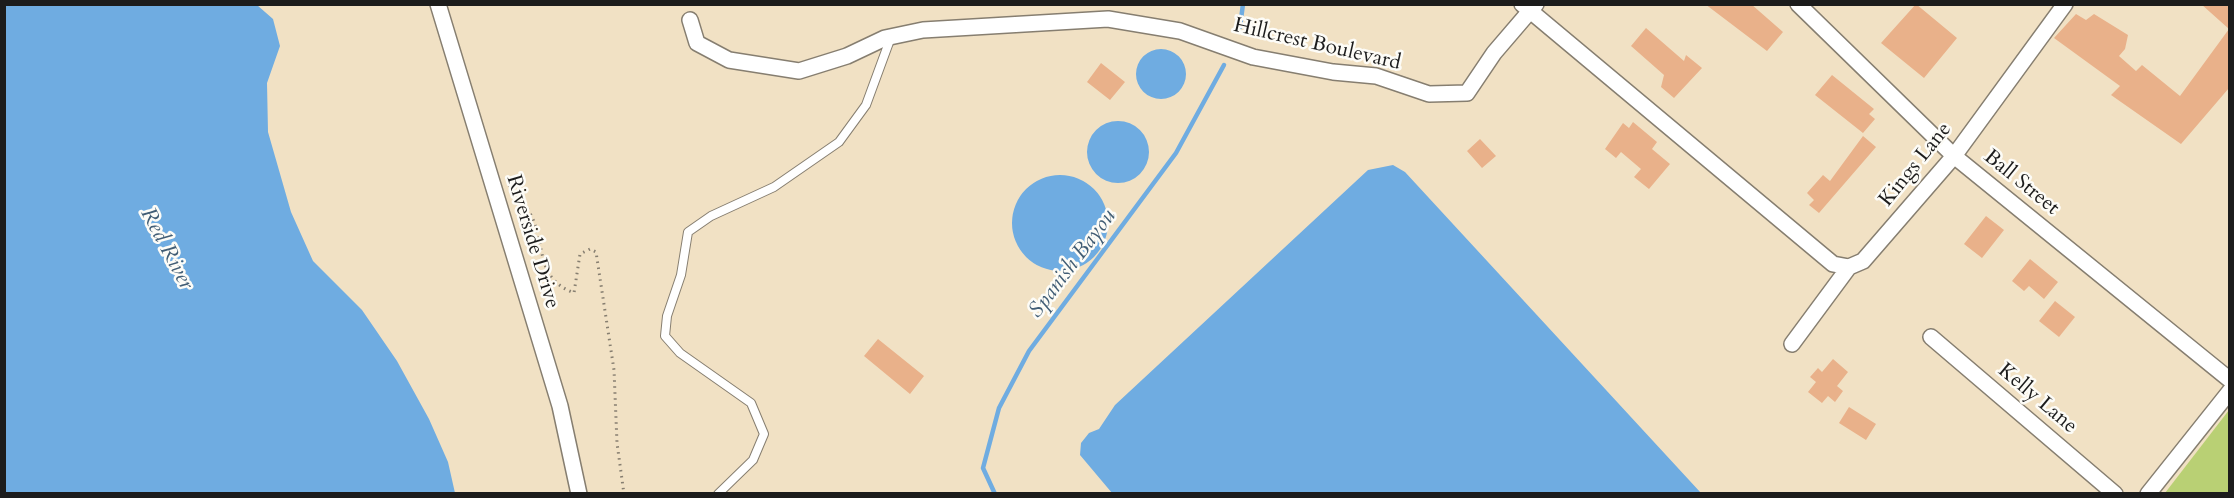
<!DOCTYPE html>
<html>
<head>
<meta charset="utf-8">
<style>
  body { margin:0 }
  #map { position:relative; width:2234px; height:498px; overflow:hidden; background:#f1e1c4; font-family:Cardo,serif }
  canvas { display:block }
  .frame { position:absolute; inset:0; border:6px solid #1c1c1c; pointer-events:none }
</style>
</head>
<body>
<div id="map">
<canvas width="2234" height="498"></canvas>
<div class="frame"></div>
</div>
<script>
const ctx = document.querySelector('canvas').getContext('2d');
ctx.lineJoin = 'round';
function paint(path, color) { ctx.fillStyle = color; ctx.fill(path, 'evenodd'); }
function stroke(path, color, width, dash) { ctx.strokeStyle = color; ctx.lineWidth = width; ctx.lineCap = dash ? 'butt' : 'round'; ctx.setLineDash(dash || []); ctx.stroke(path); }
function label(font, color, halo, rows, align = 'center') {
  ctx.font = font + ' Cardo,serif'; ctx.lineWidth = 5; ctx.setLineDash([]); ctx.textBaseline = 'middle'; ctx.strokeStyle = halo; ctx.fillStyle = color; for (const [text, x, y, turn = 0] of rows) {
    ctx.save(); ctx.translate(x, y); ctx.rotate((+turn || 0) * Math.PI / 180); ctx.textAlign = isNaN(turn) ? turn : align; if (halo) ctx.strokeText(text, 0, 0); ctx.fillText(text, 0, 0); ctx.restore();
  }
}
paint(new Path2D(`
  M2229,410V493H2165Z`), '#b9d074');
paint(new Path2D(`
  M4,5H257L273,19L280,46L267,83L268,132L291,212L313,261L362,310L397,361L429,419L448,462L455,493H5Z
  M1136 74a25 25 0 1 1 50 0a25 25 0 1 1-50 0Z
  M1087 152a31 31 0 1 1 62 0a31 31 0 1 1-62 0Z
  M1393,165L1405,172L1701,493H1112L1080,455L1081,443L1089,433L1099,429L1115,405L1368,170Z
  M1012 223a48 48 0 1 1 96 0a48 48 0 1 1-96 0Z`), '#6face1');
stroke(new Path2D(`
  M1240,27L1243,4
  M995,494L983,468L999,408L1029,351L1176,153L1224,65`), '#6face1', 4.5);
paint(new Path2D(`
  M1705,4H1751L1783,32L1767,51Z
  M1916,4L1957,38L1924,78L1881,43Z
  M2201,4H2229V88L2181,144L2111,95L2120,86L2054,38L2076,14L2086,20L2094,14L2128,35L2125,49L2119,56L2136,71L2142,65L2180,96L2229,29Z
  M1646,28L1684,61L1686,55L1702,68L1674,98L1661,87L1664,75L1631,46Z
  M1101,63L1125,82L1110,100L1087,82Z
  M1832,75L1874,109L1869,114L1875,119L1863,133L1815,95Z
  M1633,122L1657,142L1652,149L1670,164L1649,189L1634,177L1641,169L1621,152L1616,158L1605,149L1623,123L1629,128Z
  M1863,136L1876,147L1819,213L1809,205L1814,200L1807,193L1823,175L1830,181Z
  M1480,139L1496,156L1482,168L1467,151Z
  M1986,216L2004,230L1982,258L1964,244Z
  M2030,259L2058,282L2044,299L2029,286L2024,291L2012,281Z
  M2055,301L2075,317L2059,337L2039,321Z
  M878,339L924,376L910,394L864,356Z
  M1833,359L1848,372L1837,386L1843,391L1835,402L1828,396L1822,403L1808,392L1816,382L1810,377L1818,368L1822,372Z
  M1849,407L1876,424L1866,440L1839,423Z`), '#e9b18a');
const lane = new Path2D(`
  M718,494L753,460L764,434L751,403L680,353L665,336L667,316L681,275L688,232L711,216L774,187L839,142L866,105L891,37`);
const street = new Path2D(`
  M438,4L560,406L579,494
  M1522,4L1833,264L1849,267
  M1798,4L1954,156L2230,380
  M690,20L697,43L729,60L799,71L847,56L885,38L923,30L1108,19L1180,31L1253,57L1333,72L1376,76L1429,94L1467,93L1494,53L1536,4
  M1931,337L2115,494
  M1792,344L1849,267L1863,261L1954,156L2065,4
  M2148,494L2230,391`);
stroke(lane, '#867e70', 10);
stroke(street, '#867e70', 18);
stroke(new Path2D(`
  M509,185C517,195 526,204 531,215C547,247 534,277 574,293L580,254L590,249L596,252L614,370L617,443L624,494`), '#867e70', 3, [1.5, 4.5]);
stroke(lane, '#fff', 8);
stroke(street, '#fff', 15);
label('21px', '#1c1c1c', '#fdfcf7', [
  ["Hillcrest Boulevard",1317,45,13],
  ["Kings Lane",1916,165,-51],
  ["Ball Street",2021,183,39],
  ["Riverside Drive",532,242,73],
  ["Kelly Lane",2037,399,40]
]);
label('italic 22px', '#415d75', '#fdfcf7', [
  ["Red River",166,249,62],
  ["Spanish Bayou",1073,264,-53]
]);
</script>
</body>
</html>
